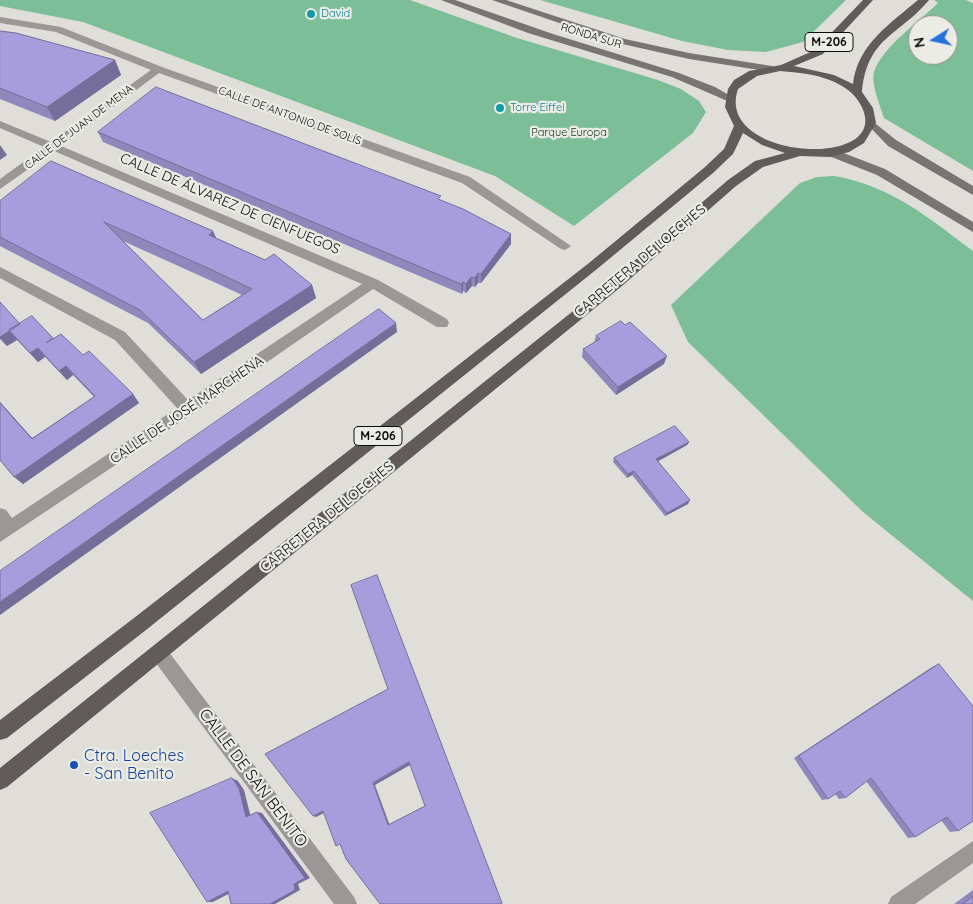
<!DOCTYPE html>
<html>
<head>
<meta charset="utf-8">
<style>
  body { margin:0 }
  #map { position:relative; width:973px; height:904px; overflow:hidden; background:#dfded9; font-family:Quicksand,sans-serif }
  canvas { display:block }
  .north { position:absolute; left:908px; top:15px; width:50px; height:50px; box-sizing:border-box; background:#ecece6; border:1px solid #92928e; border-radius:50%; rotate:260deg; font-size:14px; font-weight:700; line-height:20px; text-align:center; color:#0c0c0a }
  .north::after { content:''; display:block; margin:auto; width:18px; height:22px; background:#2571dc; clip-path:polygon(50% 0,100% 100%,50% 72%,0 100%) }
</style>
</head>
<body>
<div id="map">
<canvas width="973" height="904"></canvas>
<div class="north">N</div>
</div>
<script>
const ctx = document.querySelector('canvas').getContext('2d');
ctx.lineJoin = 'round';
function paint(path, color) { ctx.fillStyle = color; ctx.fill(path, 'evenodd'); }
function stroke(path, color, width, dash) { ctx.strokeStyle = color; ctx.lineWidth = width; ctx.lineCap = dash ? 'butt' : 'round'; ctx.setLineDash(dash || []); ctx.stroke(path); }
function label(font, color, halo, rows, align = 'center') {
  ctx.font = font + ' Quicksand,sans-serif'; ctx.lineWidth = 4.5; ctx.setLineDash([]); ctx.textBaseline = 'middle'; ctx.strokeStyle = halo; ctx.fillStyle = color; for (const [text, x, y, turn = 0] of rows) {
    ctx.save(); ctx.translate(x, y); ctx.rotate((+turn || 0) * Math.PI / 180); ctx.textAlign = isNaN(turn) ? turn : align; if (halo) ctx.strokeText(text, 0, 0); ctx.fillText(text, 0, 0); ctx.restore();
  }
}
paint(new Path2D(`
  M0,0H410L517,38L658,80L681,89L699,101L706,112L693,133L574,226L495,176L83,22L0,6Z
  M540,0H846L803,42L766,52L728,50L682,41Z
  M934,0H966L973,3V171L884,118C880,105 871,85 874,72C882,47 920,21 938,3ZM918,25H948V55H918Z
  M834,176C892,186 927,217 973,251V601L863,512L688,342L671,305L800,183L817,177Z`), '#7bbe97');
paint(new Path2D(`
  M0,17L61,27L162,67L470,177L571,246L565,250L561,249L462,183L159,73L61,146L378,280L447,319L449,323L447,327H437L373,289L192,414L0,542V508L6,510L12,518L177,408L115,340L0,278V267L125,332L188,400L362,284L54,151L0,189V179L44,147L0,128V121L51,142L151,70L56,32L0,23Z
  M159,644L165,647L354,897L357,904H334L153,659L150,653L153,647Z
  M973,841V863L915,904H888L891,897Z`), '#9a9796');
paint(new Path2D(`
  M441,0H455L553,34L679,73L715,87L734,98L729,101L725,100L672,77L528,33Z
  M492,0H506L625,39L689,53L772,66L777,69L772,72L689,59L618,43Z
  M871,120L896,140L973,186V195L888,146L866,123Z
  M833,149L885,169L973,222V232L877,175L829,156L827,153Z`), '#787474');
paint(new Path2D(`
  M863,0H873L823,54L794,66L834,75L853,84C857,45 891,23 918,0H929C899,36 867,37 862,92L873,108L876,123L864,143L849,152L830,157L800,156L763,167L736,186L622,286L7,787L0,790V768L612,280L728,180L755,161L785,153L762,145L743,133L733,154L713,173L597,269L146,630L7,738L0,740V720L134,618L589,263L705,167L724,149L734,126L725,107L728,89L734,80L749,71L781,65L815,50ZM780,71C807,73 843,77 859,102C902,171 713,162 738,89L757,76Z`), '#615c5b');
paint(new Path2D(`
  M0,31L115,60L121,75L55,121L0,99Z
  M98,132L441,201L511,234V244L481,283H478L475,287L472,286L466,293L463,291L462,294L103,142Z
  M0,201L213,231L216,238L312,285L316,298L201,374L148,323L0,246ZM123,241L216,283L242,295L203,320Z
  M0,302L20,324L54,338L83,355L133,394L139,403L23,484L0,460V402L32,438L94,397L73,375L67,380L45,357L38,362L17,340L7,346L0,339Z
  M596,336L664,364L616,395L582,357L583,349L594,343Z
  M689,442L687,445L658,461L688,504L665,516L632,475L627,478L613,462L614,458Z
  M939,664L958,831L950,832L941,820L915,837L908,838L866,781L845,798L839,799L835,794L828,799L822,800L794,758L932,667Z
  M973,890V904H954Z`), '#9087bd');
paint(new Path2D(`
  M115,60L121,75L55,121L47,107Z
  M0,145L7,155L0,160Z
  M213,231L219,245L209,235Z
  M511,234V244L481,283V274Z
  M478,273V283L475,287V278Z
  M471,277L472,286L466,293V284Z
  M463,282V291L462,294L461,284Z
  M312,285L316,298L201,374L194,362Z
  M396,323L397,332L0,615V602Z
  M10,331L17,340L7,346L0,338V337Z
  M38,348L45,357L38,362L30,353Z
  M667,356L664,364L616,395L618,387Z
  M66,366L73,375L67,380L59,371Z
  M133,394L139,403L23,484L14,477Z
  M0,402L40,447L32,439L0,403Z
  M689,442L687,445L655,463L656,459Z
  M634,471L632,475L627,478L628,474Z
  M690,500L688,504L665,516L667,513Z
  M409,762L410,765L375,785L390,826L388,825L373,783Z
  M232,778L238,781L244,790L251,818L246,817Z
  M323,811L326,812L316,817L313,816Z
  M257,812L262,813L310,878L298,884L300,890L275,904H270Z
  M228,891H234L213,902H207Z`), '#766e9a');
const building = new Path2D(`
  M0,31L16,33L115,60L47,107L0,88Z
  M156,87L441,196L438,199L463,209L511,234L481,274L478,273L475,278L471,277L466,284L463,282L461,284L98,132Z
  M51,161L213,231L209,235L265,260L274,254L312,285L194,362L140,310L0,237V201ZM104,222L210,269L252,289L203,320Z
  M0,302L20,324L0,337Z
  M379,309L396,323L0,602V571Z
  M32,316L53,338L46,343L61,334L83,355L89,351L133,394L14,477L0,460V403L32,439L95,396L66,366L59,371L38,348L30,353L9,330Z
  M621,321L625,325L630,322L667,356L618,387L583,349L600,339L596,336Z
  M675,426L689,442L656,459L690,500L667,513L634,471L628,474L614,458Z
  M377,575L502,903L501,904H380L346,859L340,844L336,846L323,811L313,816L265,754L388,689L351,585ZM409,762L425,806L388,825L373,783Z
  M939,664L973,706V821L958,831L947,817L915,837L871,778L845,798L840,791L828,799L799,756Z
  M232,778L239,788L246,817L257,812L305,878L294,884L295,890L270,904H231L228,891L207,902L150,813Z
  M973,897V904H963Z`);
paint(building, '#a89ddc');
stroke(building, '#766e9a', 1);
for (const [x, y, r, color] of [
  [311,14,5,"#0f9aa8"],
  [500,108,5,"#0f9aa8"],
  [74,765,5,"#1a4fb4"]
]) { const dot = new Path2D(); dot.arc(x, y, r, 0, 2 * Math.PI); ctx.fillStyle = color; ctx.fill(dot); stroke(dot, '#ecece6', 2); }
label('11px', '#0d838f', '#ecece6', [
  ["David",321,14],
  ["Torre Eiffel",510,108]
], 'left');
label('11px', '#0c0c0a', '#ecece6', [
  ["RONDA SUR",591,36,17],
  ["CALLE DE ANTONIO DE SOLÍS",290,116,20],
  ["CALLE DE JUAN DE MENA",79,127,-37]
]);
label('11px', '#11301f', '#ecece6', [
  ["Parque Europa",569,133]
]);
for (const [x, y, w] of [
  [829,42,48],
  [378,436,48]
]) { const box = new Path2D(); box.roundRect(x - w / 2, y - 9.5, w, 19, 4); ctx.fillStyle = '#ecece6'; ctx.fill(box); stroke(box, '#0c0c0a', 1); }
label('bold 12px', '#0c0c0a', null, [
  ["M-206",829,42],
  ["M-206",378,436]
]);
label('14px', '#0c0c0a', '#ecece6', [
  ["CALLE DE ÁLVAREZ DE CIENFUEGOS",230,204,23],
  ["CARRETERA DE LOECHES",640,261,-40],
  ["CALLE DE JOSÉ MARCHENA",187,410,-34],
  ["CARRETERA DE LOECHES",327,517,-39]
]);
label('16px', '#164399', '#ecece6', [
  ["Ctra. Loeches",84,756],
  ["- San Benito",84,774]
], 'left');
label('16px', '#0c0c0a', '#ecece6', [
  ["CALLE DE SAN BENITO",253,778,53]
]);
</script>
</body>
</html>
